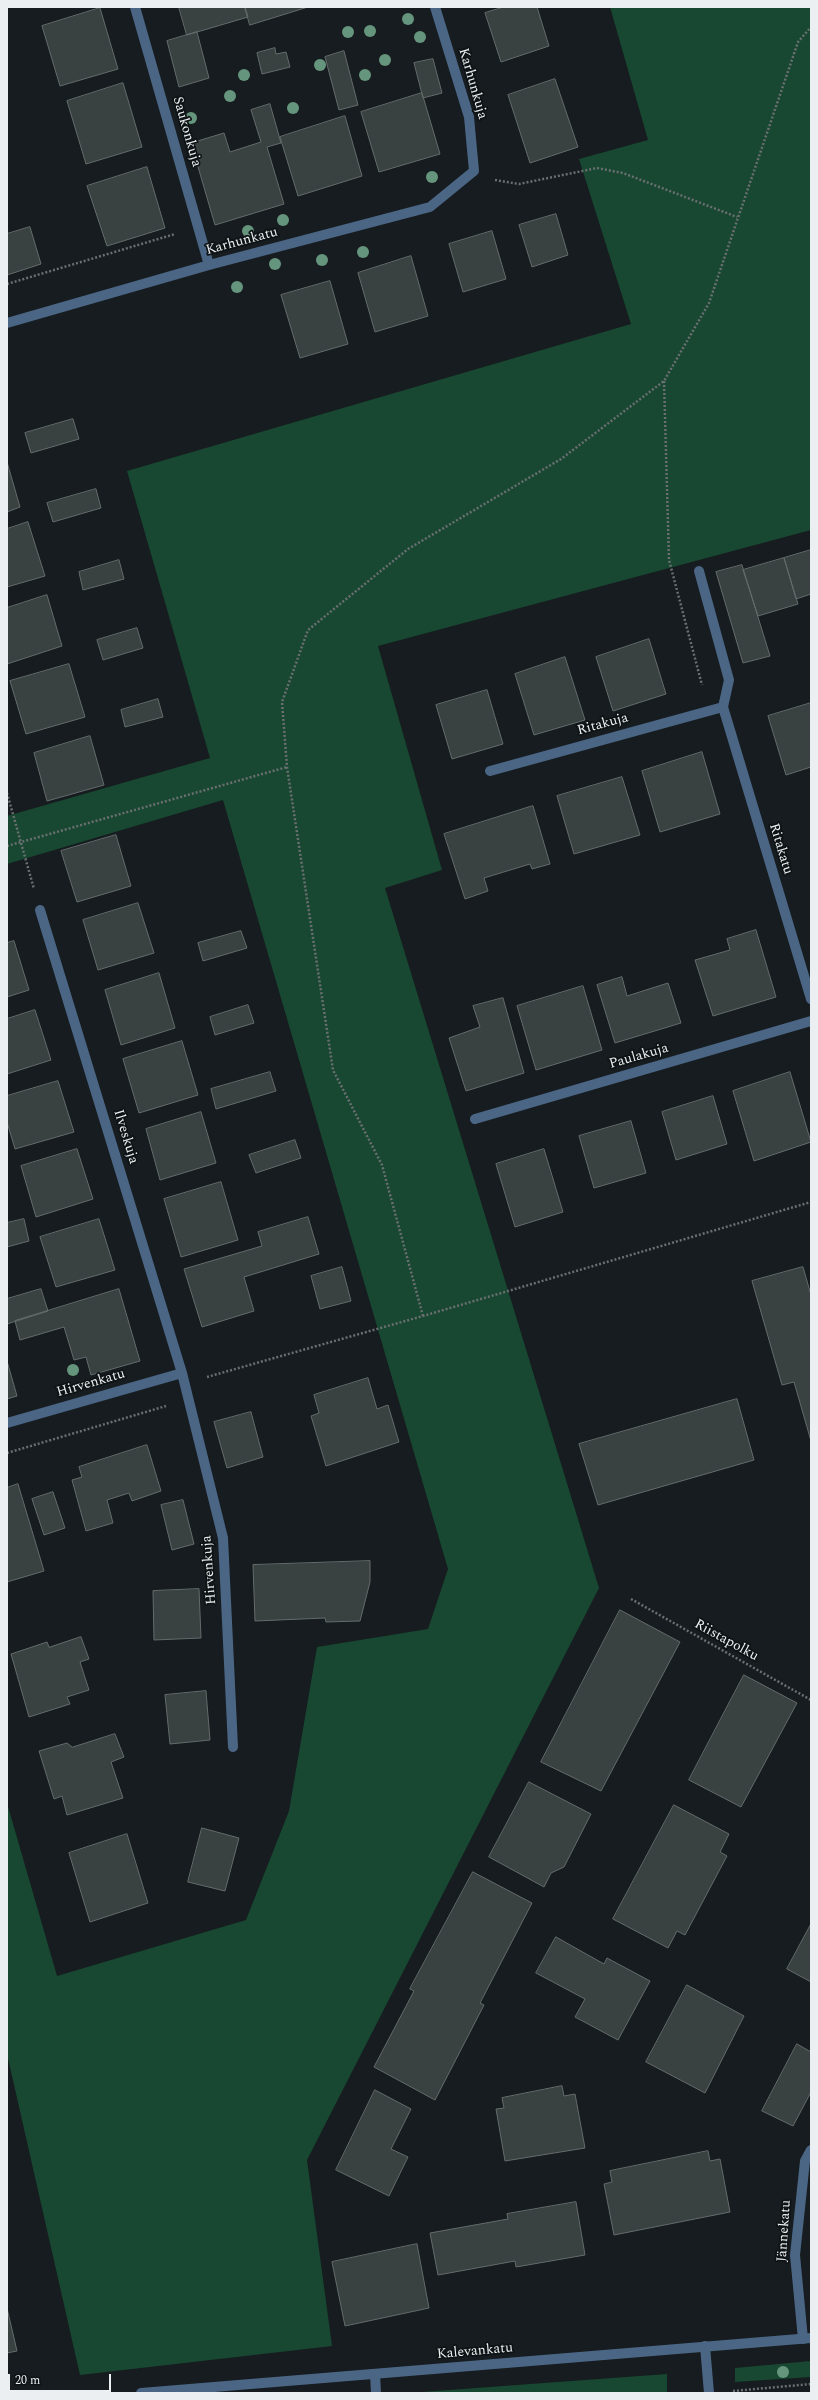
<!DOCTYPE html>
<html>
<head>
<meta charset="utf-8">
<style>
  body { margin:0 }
  #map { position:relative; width:818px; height:2400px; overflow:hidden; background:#161c1f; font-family:Spectral,serif }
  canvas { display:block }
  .frame { position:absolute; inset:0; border:8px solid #ebeff1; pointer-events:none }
  .scale { position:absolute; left:8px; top:2374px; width:103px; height:18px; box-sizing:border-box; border:2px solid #ebeff1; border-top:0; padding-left:5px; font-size:12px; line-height:14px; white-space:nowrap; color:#ebeff1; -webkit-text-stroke:3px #0e1315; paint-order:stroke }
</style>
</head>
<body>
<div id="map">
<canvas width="818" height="2400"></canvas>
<div class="frame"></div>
<div class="scale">20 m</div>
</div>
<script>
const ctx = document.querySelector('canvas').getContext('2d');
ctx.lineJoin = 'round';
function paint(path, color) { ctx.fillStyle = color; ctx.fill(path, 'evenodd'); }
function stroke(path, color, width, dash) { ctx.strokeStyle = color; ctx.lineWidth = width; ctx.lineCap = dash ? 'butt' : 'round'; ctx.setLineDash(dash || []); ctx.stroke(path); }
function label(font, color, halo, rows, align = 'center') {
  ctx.font = font + ' Spectral,serif'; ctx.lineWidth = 3.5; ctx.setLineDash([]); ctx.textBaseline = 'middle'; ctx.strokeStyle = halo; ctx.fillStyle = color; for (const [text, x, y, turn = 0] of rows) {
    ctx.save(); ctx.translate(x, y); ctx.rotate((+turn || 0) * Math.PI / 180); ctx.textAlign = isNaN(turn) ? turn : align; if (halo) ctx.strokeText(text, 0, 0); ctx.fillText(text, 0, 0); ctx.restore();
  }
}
paint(new Path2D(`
  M610,7H811V530L378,646L442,870L385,888L599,1588L307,2160L332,2346L80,2375L7,2054V1803L57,1976L246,1920L289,1811L317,1647L428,1629L448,1569L223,800L7,864V816L210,758L127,471L631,324L579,159L648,140Z
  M811,2361V2377L735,2382V2368Z
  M667,2374V2393H408Z`), '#184831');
const building = new Path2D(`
  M179,7H245L248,17L187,35Z
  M245,7H308L250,25Z
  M504,7H537L549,46L501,62L485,13Z
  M100,8L118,69L60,86L42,26Z
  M197,32L209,78L179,87L167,41Z
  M275,48L276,54L286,52L290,67L262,74L257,53Z
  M344,51L358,105L339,110L325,57Z
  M433,59L442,93L423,98L414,63Z
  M555,79L578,147L530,163L508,95Z
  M123,83L142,147L86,164L67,101Z
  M422,93L440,154L379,172L361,112Z
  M270,104L281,143L267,147L284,204L215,225L191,143L224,133L230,152L261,142L251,110Z
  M345,116L362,176L298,196L280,137Z
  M147,167L165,228L107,246L87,186Z
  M556,214L568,255L532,267L519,225Z
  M30,227L41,264L7,275V234Z
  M492,231L506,279L463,292L449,244Z
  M411,256L428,316L375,332L358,273Z
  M330,281L348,344L300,358L281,295Z
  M73,419L79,439L31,453L25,433Z
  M7,462L20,507L7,512Z
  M96,489L101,508L53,522L47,503Z
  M28,522L45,576L7,587V529Z
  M811,550V594L796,599L784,558Z
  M784,558L798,604L758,616L743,570Z
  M119,560L124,579L83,590L79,572Z
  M742,565L770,656L743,663L716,572Z
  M47,595L62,646L7,664V608Z
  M137,628L143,648L103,660L97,640Z
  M649,639L666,694L613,711L596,657Z
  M565,657L585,720L534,735L515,674Z
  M69,664L85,717L26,734L10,681Z
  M487,690L503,744L452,759L436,705Z
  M158,699L163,717L125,727L121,710Z
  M811,703V767L786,775L768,716Z
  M90,736L104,785L47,801L34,753Z
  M702,752L720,814L660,832L642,771Z
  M622,777L640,835L574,854L557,796Z
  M533,806L550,864L532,869L530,864L484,878L488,891L465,899L444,834Z
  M116,835L131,886L77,902L61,851Z
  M138,903L154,953L98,970L83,920Z
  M756,930L776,997L713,1016L695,960L730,950L727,939Z
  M241,931L247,948L203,961L198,943Z
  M14,941L29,990L7,997V943Z
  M159,973L175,1028L121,1045L105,990Z
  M622,977L627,996L668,983L681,1023L615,1043L597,985Z
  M583,986L602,1050L536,1070L517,1006Z
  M503,998L524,1073L466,1091L449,1038L480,1027L473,1006Z
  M248,1005L254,1023L215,1035L210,1017Z
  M35,1010L51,1060L7,1074V1019Z
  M182,1041L198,1095L139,1113L123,1059Z
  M270,1072L276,1091L216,1109L211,1089Z
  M790,1072L811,1142L754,1161L733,1091Z
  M58,1081L74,1132L15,1149L7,1122V1096Z
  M713,1096L727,1144L676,1160L662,1112Z
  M201,1112L216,1163L160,1180L146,1129Z
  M631,1121L646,1173L594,1188L579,1136Z
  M295,1140L301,1158L256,1173L249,1155Z
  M77,1149L93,1199L36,1217L21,1166Z
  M544,1149L563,1212L515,1227L496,1164Z
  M221,1182L238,1240L181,1257L164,1199Z
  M308,1217L319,1254L244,1277L254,1311L202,1327L184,1269L262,1246L258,1232Z
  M24,1219L29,1241L7,1247V1223Z
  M99,1219L115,1270L56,1287L40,1237Z
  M342,1267L351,1301L320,1309L311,1276Z
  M803,1267L811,1295V1441L794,1382L782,1385L752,1281Z
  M41,1289L48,1311L7,1324V1299Z
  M119,1289L140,1361L91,1375L86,1357L74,1360L64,1327L20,1340L15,1321Z
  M7,1361L17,1396L7,1399Z
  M368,1378L377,1409L388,1405L399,1442L326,1466L311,1416L319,1413L314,1395Z
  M737,1399L754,1460L598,1505L579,1444Z
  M251,1412L263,1457L227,1468L214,1422Z
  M147,1445L161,1491L132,1501L129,1493L107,1500L113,1523L86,1531L72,1480L82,1477L79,1467Z
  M18,1484L44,1571L7,1582V1488Z
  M53,1492L65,1528L44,1535L32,1499Z
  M183,1500L194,1544L172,1550L161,1505Z
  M370,1561V1582L360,1621L326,1622L325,1618L255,1621L253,1565Z
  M199,1589L201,1638L154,1640L153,1591Z
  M620,1610L680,1642L601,1791L541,1762Z
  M81,1637L89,1659L80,1662L89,1690L67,1697L70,1704L29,1717L11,1654L47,1642L49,1647Z
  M744,1675L797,1703L741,1807L689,1780Z
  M206,1691L210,1740L170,1744L165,1695Z
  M115,1734L124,1757L111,1762L123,1798L67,1815L62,1796L54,1799L39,1751L67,1743L72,1747Z
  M529,1782L591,1814L564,1867L551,1873L544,1887L489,1857Z
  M674,1805L729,1834L720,1852L727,1856L685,1935L677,1931L668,1948L613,1919Z
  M202,1828L239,1838L225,1891L188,1882Z
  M127,1834L148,1903L90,1922L69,1853Z
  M473,1872L532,1903L480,2003L484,2005L435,2100L374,2067L414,1991L410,1989Z
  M811,1924V1982L787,1969Z
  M556,1937L604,1964L607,1958L650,1981L618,2040L575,2017L585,1999L536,1973Z
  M687,1985L744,2016L705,2093L646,2062Z
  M797,2044L811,2052V2092L793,2126L762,2111Z
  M562,2086L564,2096L575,2094L585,2148L505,2161L496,2109L504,2108L502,2098Z
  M375,2090L411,2109L391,2149L408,2157L389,2196L336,2170Z
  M708,2151L710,2161L720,2159L730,2212L614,2235L604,2184L612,2182L610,2171Z
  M576,2202L585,2255L516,2267L515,2261L438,2275L430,2233L508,2219L507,2214Z
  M417,2244L429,2308L345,2326L332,2262Z
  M7,2308L17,2351L7,2353Z`);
paint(building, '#3a4141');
stroke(building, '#646c6b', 1);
stroke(new Path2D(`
  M495,180L519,184L597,168L623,173L737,217
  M7,284L175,234
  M664,381L669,560L702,685
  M7,793L34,889
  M7,846L287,767
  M423,1316L382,1165L333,1070L287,767L282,702L308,630L408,549L561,459L664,381L709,303L798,42L811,27
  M207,1377L423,1316L811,1202
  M7,1453L166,1406
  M631,1599L811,1700
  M733,2391L811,2384`), '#6a6f72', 2.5, [2, 2]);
stroke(new Path2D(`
  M699,571L729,680L723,707`), '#4b6685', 10);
stroke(new Path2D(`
  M135,7L209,265
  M7,323L209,265L430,207L474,171L469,117L435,7
  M490,771L723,707L811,999
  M40,910L182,1373L223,1538L233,1747
  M475,1119L811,1021
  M7,1423L182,1373
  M803,2339L795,2255L805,2161L811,2150
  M705,2346L709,2393
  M375,2374L376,2393`), '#4b6685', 10);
stroke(new Path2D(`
  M141,2393L811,2338`), '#4b6685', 10);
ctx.fillStyle = '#66957d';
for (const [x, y] of [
  [408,19],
  [370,31],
  [348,32],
  [420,37],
  [385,60],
  [320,65],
  [244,75],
  [365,75],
  [230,96],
  [293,108],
  [191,118],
  [432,177],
  [283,220],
  [248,231],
  [363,252],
  [322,260],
  [275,264],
  [237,287],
  [73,1370],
  [783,2372]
]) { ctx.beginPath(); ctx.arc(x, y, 6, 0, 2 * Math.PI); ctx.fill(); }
label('14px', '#ebeff1', '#0e1315', [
  ["Karhunkuja",472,84,74],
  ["Saukonkuja",186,132,74],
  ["Karhunkatu",242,242,-15],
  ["Ritakuja",603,725,-15],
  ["Ritakatu",780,849,73],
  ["Paulakuja",639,1057,-16],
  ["Ilveskuja",125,1137,73],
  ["Hirvenkatu",91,1384,-16],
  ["Hirvenkuja",210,1570,-94],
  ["Riistapolku",726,1641,29],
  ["Jännekatu",785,2231,-86],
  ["Kalevankatu",475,2352,-5]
]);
</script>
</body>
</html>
